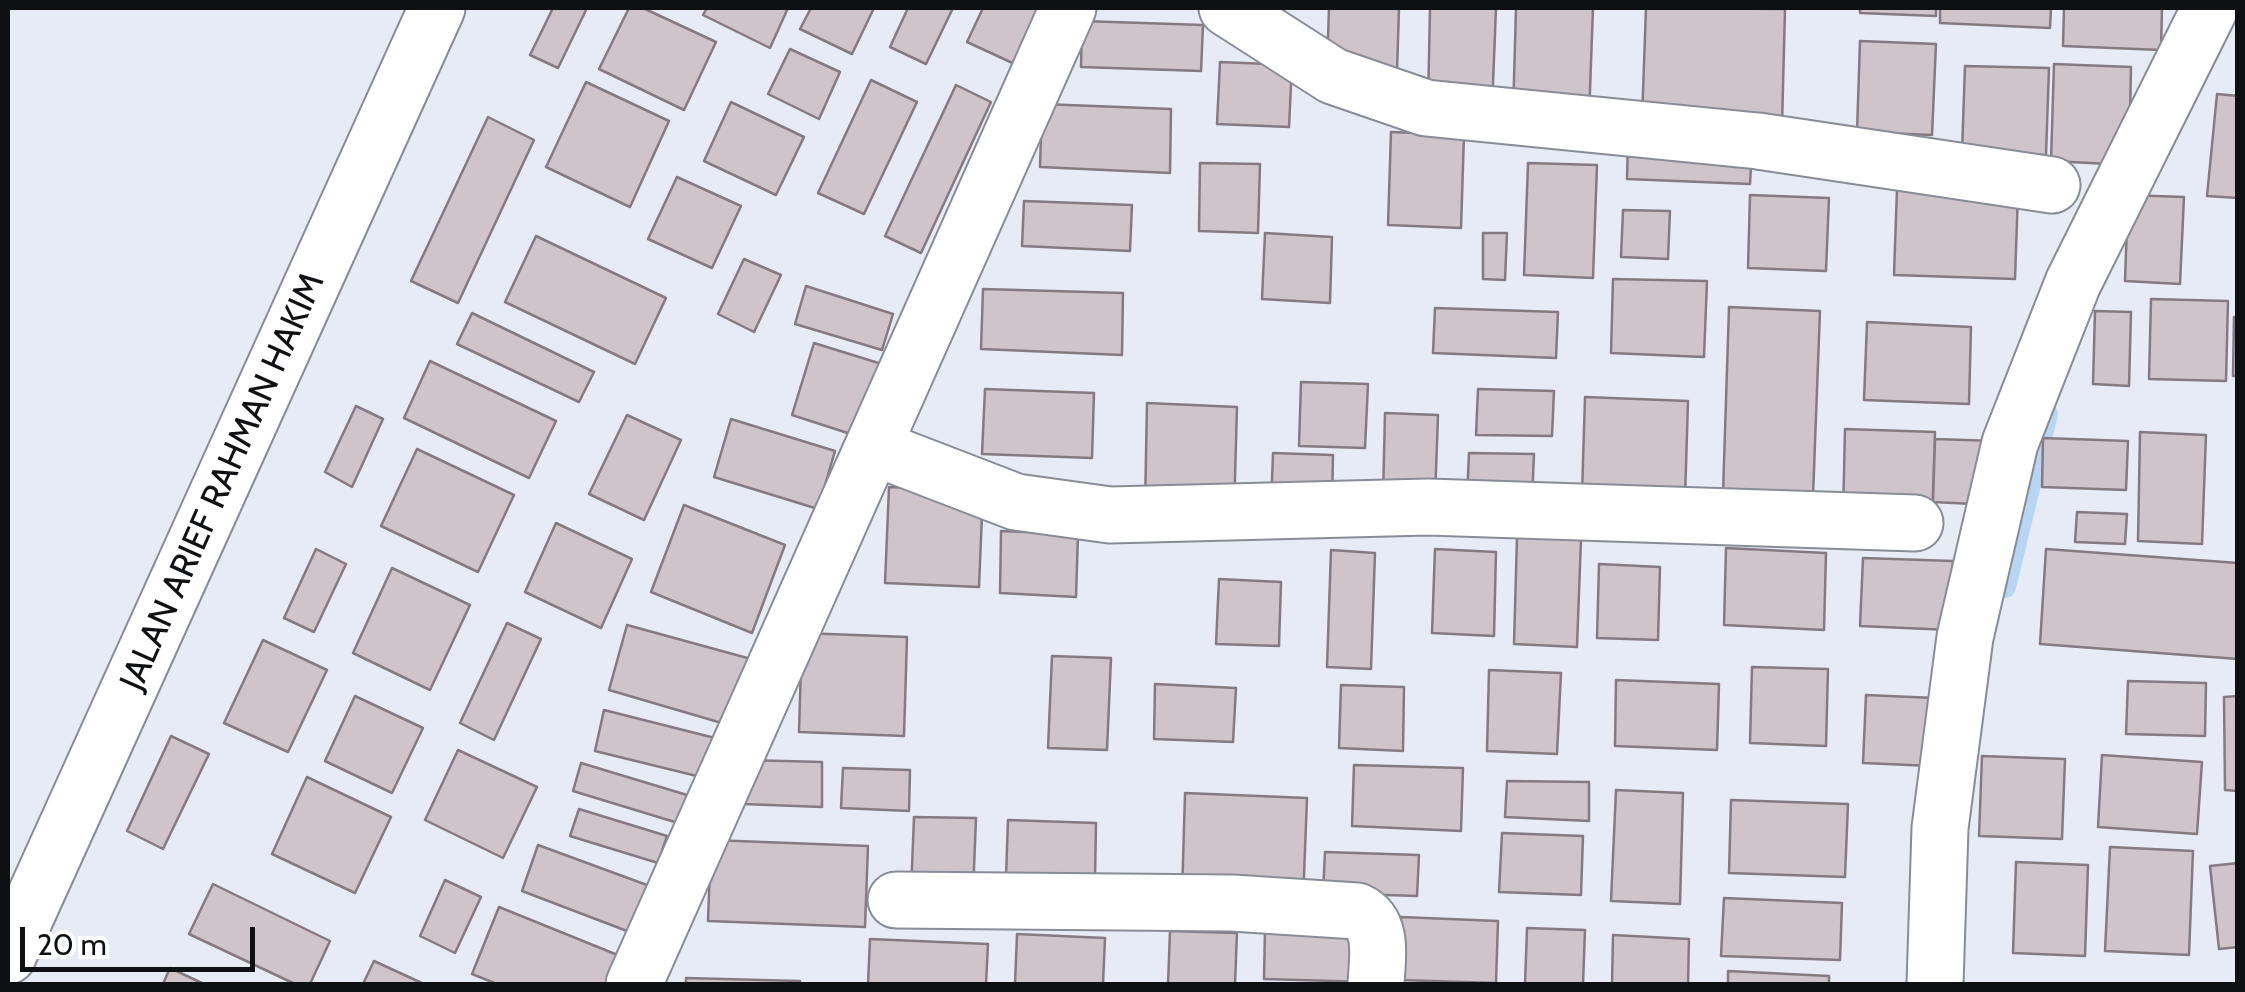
<!DOCTYPE html>
<html>
<head>
<meta charset="utf-8">
<style>
  body { margin:0 }
  #map { position:relative; width:2245px; height:992px; overflow:hidden; background:#e6ebf6; font-family:Cabin,sans-serif }
  canvas { display:block }
  .frame { position:absolute; inset:0; border:10px solid #0e1014; pointer-events:none }
  .scale { position:absolute; left:20px; top:927px; width:235px; height:45px; box-sizing:border-box; border:5px solid #0e1014; border-top:0; padding-left:12px; font-size:30px; line-height:35px; white-space:nowrap; color:#0e1014; -webkit-text-stroke:8px #fff; paint-order:stroke }
</style>
</head>
<body>
<div id="map">
<canvas width="2245" height="992"></canvas>
<div class="frame"></div>
<div class="scale">20 m</div>
</div>
<script>
const ctx = document.querySelector('canvas').getContext('2d');
ctx.lineJoin = 'round';
function stroke(path, color, width, dash) { ctx.strokeStyle = color; ctx.lineWidth = width; ctx.lineCap = dash ? 'butt' : 'round'; ctx.setLineDash(dash || []); ctx.stroke(path); }
function paint(path, color) { ctx.fillStyle = color; ctx.fill(path, 'evenodd'); }
function label(font, color, halo, rows, align = 'center') {
  ctx.font = font + ' Cabin,sans-serif'; ctx.lineWidth = 8; ctx.setLineDash([]); ctx.textBaseline = 'middle'; ctx.strokeStyle = halo; ctx.fillStyle = color; for (const [text, x, y, turn = 0] of rows) {
    ctx.save(); ctx.translate(x, y); ctx.rotate((+turn || 0) * Math.PI / 180); ctx.textAlign = isNaN(turn) ? turn : align; if (halo) ctx.strokeText(text, 0, 0); ctx.fillText(text, 0, 0); ctx.restore();
  }
}
stroke(new Path2D(`
  M2005,587L2047,414`), '#b7d6f4', 22);
const building = new Path2D(`
  M553,8H587L558,68L530,55Z
  M629,8H643L716,42L684,110L599,69Z
  M707,8H788L770,48L703,15Z
  M811,8H874L852,54L800,29Z
  M908,8H953L926,64L890,47Z
  M983,8H1047L1019,66L967,42Z
  M1329,8H1399L1397,72L1327,68Z
  M1430,8H1496L1492,109L1428,106Z
  M1516,8H1593L1589,117L1513,115Z
  M1646,8L1785,9L1782,126L1642,120Z
  M1860,8H1936V16L1860,13Z
  M1940,8H2051L2050,28L1940,23Z
  M2064,8H2162L2161,50L2063,46Z
  M1082,21L1203,25L1201,71L1081,67Z
  M1860,41L1936,44L1932,135L1857,132Z
  M790,49L840,72L819,119L768,94Z
  M1220,62L1292,65L1289,127L1217,124Z
  M2054,64L2131,67L2129,165L2051,161Z
  M1965,66L2049,68L2046,155L1962,152Z
  M871,80L917,102L864,214L818,193Z
  M586,82L669,121L630,207L546,167Z
  M956,85L991,102L921,253L885,236Z
  M2217,94L2238,96V198L2207,196Z
  M731,102L804,137L776,195L704,161Z
  M1042,104L1171,109L1170,173L1040,167Z
  M488,117L534,140L458,303L411,281Z
  M1391,132L1464,135L1461,228L1388,225Z
  M1628,141L1752,146L1750,184L1627,179Z
  M1200,163L1260,164L1258,233L1199,231Z
  M1528,163L1597,165L1593,278L1524,275Z
  M677,177L741,206L712,268L648,239Z
  M1897,188L2018,192L2015,279L1894,275Z
  M1750,195L1829,198L1826,271L1748,268Z
  M2128,195L2184,197L2180,284L2125,281Z
  M1024,201L1132,205L1130,251L1022,246Z
  M1623,210L1670,211L1668,259L1621,257Z
  M1265,233L1332,237L1330,303L1262,299Z
  M1483,233H1507L1505,280L1483,279Z
  M536,236L666,298L635,364L505,302Z
  M744,259L781,275L754,332L718,314Z
  M1613,279L1707,281L1704,357L1611,353Z
  M806,286L893,314L882,350L795,324Z
  M983,289L1123,293L1122,355L981,349Z
  M2151,299L2228,301L2226,381L2149,379Z
  M1729,307L1820,311L1813,496L1723,493Z
  M1435,308L1558,312L1556,358L1433,353Z
  M2095,311L2131,312L2129,386L2093,384Z
  M472,313L594,372L579,402L457,344Z
  M2234,317H2238V376H2233Z
  M1867,322L1971,327L1969,404L1864,400Z
  M814,343L885,365L863,438L792,415Z
  M430,361L556,421L529,478L404,418Z
  M1301,382L1368,384L1365,448L1299,446Z
  M985,389L1094,393L1092,458L982,454Z
  M1478,389L1554,391L1552,436L1476,435Z
  M1585,397L1688,401L1685,498L1582,494Z
  M1147,403L1237,407L1234,513L1145,508Z
  M356,406L383,419L352,487L325,472Z
  M1385,413L1438,415L1435,499L1383,497Z
  M627,415L681,440L644,520L589,494Z
  M731,419L835,451L818,509L714,477Z
  M1845,429L1935,432L1932,521L1843,516Z
  M2140,432L2206,435L2202,544L2138,541Z
  M2043,438L2128,441L2126,490L2042,487Z
  M1935,439L1995,441L1994,505L1933,502Z
  M417,449L514,495L478,572L381,526Z
  M1273,453L1333,455L1332,508L1271,507Z
  M1469,453L1534,454L1532,501L1467,498Z
  M889,487L983,491L979,587L885,583Z
  M684,505L785,545L752,633L651,592Z
  M2077,512L2127,514L2125,544L2075,542Z
  M556,523L632,559L601,628L525,592Z
  M1001,531L1078,534L1076,597L1000,593Z
  M1517,537L1581,539L1577,647L1514,644Z
  M1726,548L1826,553L1824,630L1724,625Z
  M316,549L346,564L314,632L284,618Z
  M1435,549L1496,552L1494,636L1432,633Z
  M2046,549L2238,563V659L2040,644Z
  M1331,550L1375,553L1371,669L1327,667Z
  M1863,558L1953,561L1950,630L1860,626Z
  M1599,564L1660,567L1658,640L1597,638Z
  M392,568L470,605L430,690L353,653Z
  M1219,579L1281,582L1279,646L1216,644Z
  M507,623L541,639L494,740L460,723Z
  M627,625L751,659L732,726L609,690Z
  M802,633L907,637L904,736L799,732Z
  M263,640L327,670L288,752L224,723Z
  M1052,656L1111,658L1107,750L1048,748Z
  M1752,667L1828,669L1826,746L1750,743Z
  M1489,670L1561,673L1557,754L1487,751Z
  M1616,680L1719,684L1717,750L1615,746Z
  M2128,681L2206,683L2205,736L2126,734Z
  M1155,684L1236,688L1233,742L1154,739Z
  M1341,685L1404,687L1403,751L1339,748Z
  M1866,695L1935,698L1932,766L1863,763Z
  M355,696L423,728L392,793L325,761Z
  M2238,696V791L2225,790L2224,697Z
  M604,710L715,738L705,778L595,751Z
  M171,736L209,754L163,849L127,831Z
  M458,750L537,787L503,858L425,820Z
  M2102,755L2202,762L2197,834L2098,827Z
  M1982,756L2065,759L2062,839L1979,836Z
  M745,760L822,762V807L743,804Z
  M581,763L687,795L678,823L573,791Z
  M1354,765L1463,768L1461,831L1352,826Z
  M843,768L910,770L909,811L841,808Z
  M307,777L391,817L355,893L272,854Z
  M1507,781L1589,782V821L1505,817Z
  M1616,790L1683,793L1680,904L1611,901Z
  M1185,793L1307,798L1303,902L1182,897Z
  M1731,800L1848,804L1845,877L1729,873Z
  M579,809L667,836L658,863L570,836Z
  M914,817L976,818L973,894L911,892Z
  M1008,820L1096,823L1095,879L1006,876Z
  M1502,833L1583,836L1581,895L1499,892Z
  M711,840L868,846L865,927L708,921Z
  M538,845L666,892L648,939L522,891Z
  M2110,847L2193,851L2189,955L2105,951Z
  M1325,852L1419,855L1417,896L1323,893Z
  M2016,862L2088,865L2085,956L2013,953Z
  M2238,863V947L2219,949L2210,866Z
  M445,880L481,897L455,953L420,936Z
  M213,884L330,941L310,984H295L189,934Z
  M1724,898L1842,903L1840,960L1721,956Z
  M499,907L625,958L615,984H497L472,974Z
  M1401,917L1498,921L1496,983L1399,980Z
  M1265,927L1371,931L1368,982L1264,979Z
  M1527,928L1585,930L1583,984H1525Z
  M1170,931L1237,933L1235,984H1168Z
  M1017,934L1105,938L1103,984H1015Z
  M1613,935L1689,939L1688,984H1612Z
  M870,939L988,944L986,984H868Z
  M374,961L424,984H363Z
  M170,968L204,984H163Z
  M1728,971L1829,976V984H1728Z
  M686,978L800,981V984H686Z`);
paint(building, '#d0c4cb');
stroke(building, '#857a81', 2.5);
const minor = new Path2D(`
  M1227,8L1333,76L1426,108L1758,141L2052,185
  M873,447L1016,502L1110,515L1428,507L1915,523
  M896,900L1232,903L1357,911C1385,924 1377,959 1376,984
  M634,984L1068,8
  M1935,984L1940,828L1965,637L2010,443L2073,283L2210,8`);
const major = new Path2D(`
  M8,956L437,8`);
stroke(minor, '#878c96', 59);
stroke(major, '#878c96', 59);
stroke(minor, '#fff', 55);
stroke(major, '#fff', 55);
label('35px', '#0e1014', '#fff', [
  ["JALAN ARIEF RAHMAN HAKIM",223,482,-66]
]);
</script>
</body>
</html>
